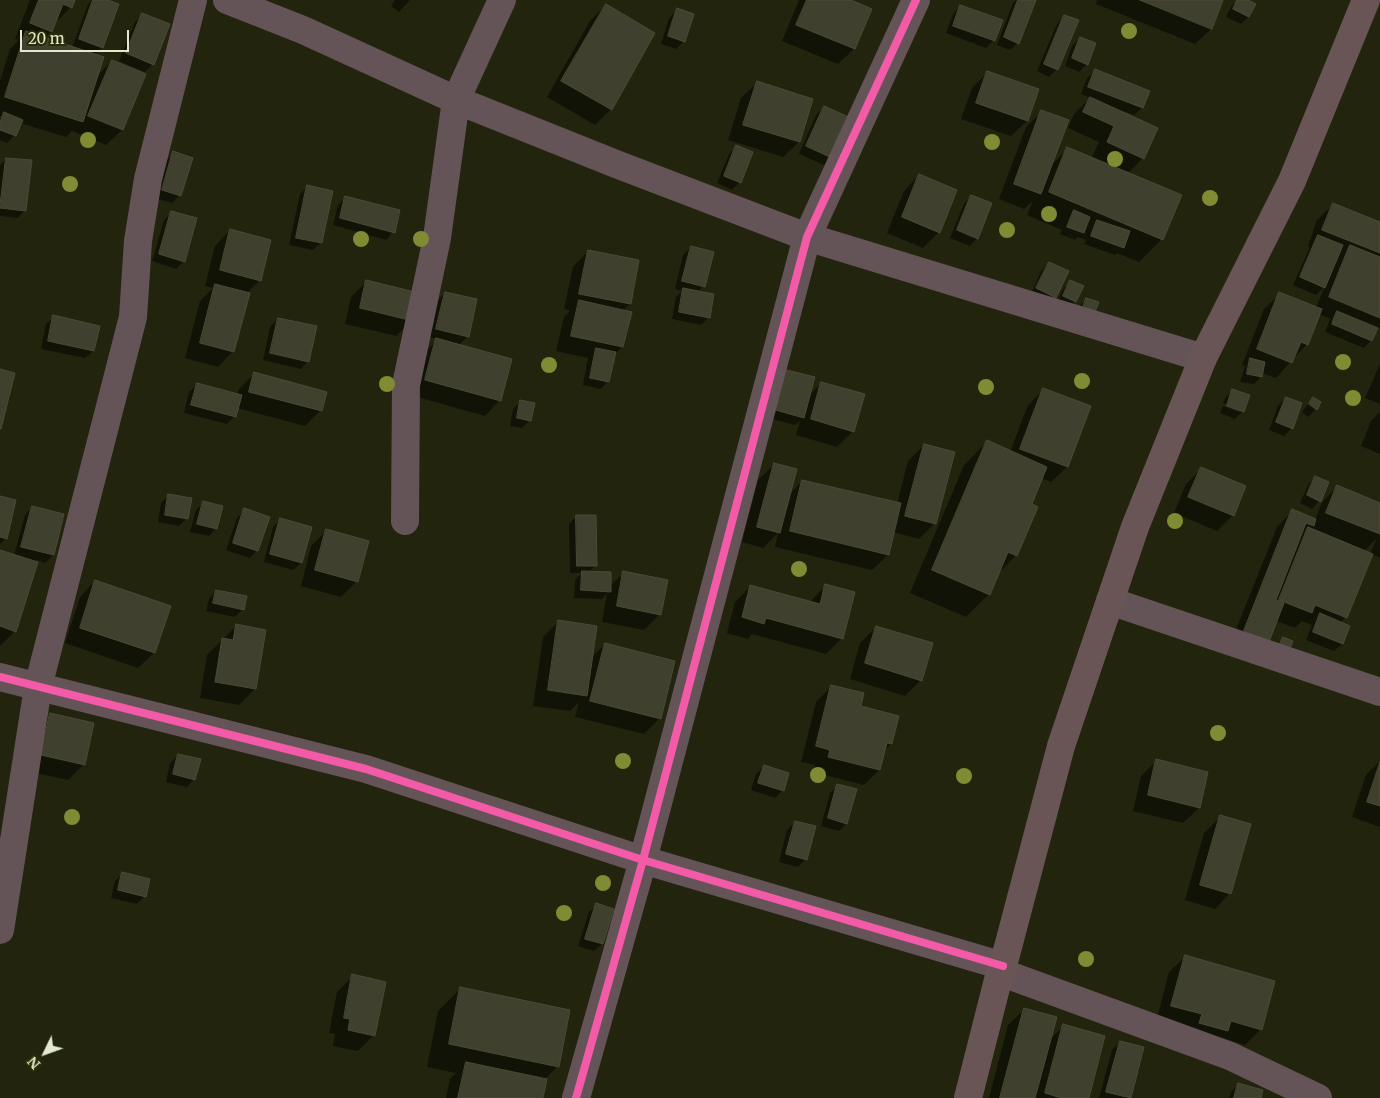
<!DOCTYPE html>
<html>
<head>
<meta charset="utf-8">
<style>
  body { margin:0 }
  #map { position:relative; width:1380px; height:1098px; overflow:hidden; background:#22240e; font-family:Merriweather,serif }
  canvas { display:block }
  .north { position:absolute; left:20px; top:1028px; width:50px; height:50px; -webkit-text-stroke:4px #292d05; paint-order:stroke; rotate:228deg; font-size:14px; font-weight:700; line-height:20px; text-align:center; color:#e4e9ce }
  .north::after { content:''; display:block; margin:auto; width:18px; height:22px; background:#e4e9ce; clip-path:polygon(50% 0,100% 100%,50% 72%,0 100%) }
  .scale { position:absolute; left:20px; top:30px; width:109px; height:22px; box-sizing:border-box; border:2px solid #e4e9ce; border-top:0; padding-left:6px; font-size:15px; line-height:18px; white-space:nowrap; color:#e4e9ce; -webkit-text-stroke:4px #292d05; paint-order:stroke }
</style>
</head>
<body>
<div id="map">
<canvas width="1380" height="1098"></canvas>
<div class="north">N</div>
<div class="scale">20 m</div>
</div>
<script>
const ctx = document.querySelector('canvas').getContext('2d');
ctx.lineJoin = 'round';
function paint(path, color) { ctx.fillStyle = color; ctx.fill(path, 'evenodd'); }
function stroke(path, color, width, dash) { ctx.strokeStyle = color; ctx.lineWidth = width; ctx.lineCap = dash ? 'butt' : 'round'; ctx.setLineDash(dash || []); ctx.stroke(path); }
paint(new Path2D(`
  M30,0H73L71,7L55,23L51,32L44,39L72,48L88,4L92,0H105L117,5L102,48L94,55L96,77L112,61L145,75L122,130L106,145L72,131L66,137L20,123L15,135L7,143L0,140V118L2,116H0V81L10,49L19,40L15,39Z
  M395,0H410L399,12L391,6Z
  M799,0H848L870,9L854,49L838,64L782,41Z
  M1016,0H1033L1018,43L1010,50L997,45L1013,3Z
  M1097,0H1222L1211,29L1195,44L1096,4Z
  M1237,0H1245L1248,17L1241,24L1226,17L1232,5Z
  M606,5L611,109L595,125L547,97L590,21Z
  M960,6L994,40L986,48L946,33L953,14Z
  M677,10L684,41L676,49L661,44L669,18Z
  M142,15L153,64L145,72L119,61L135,22Z
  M1064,16L1057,69L1049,77L1037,71L1057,24Z
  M1080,38L1087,64L1079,72L1065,66L1072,46Z
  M1095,71L1148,92L1142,108L1134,115L1123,111L1122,113L1143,158L1127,174L1162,239L1139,262L1117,253L1115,255L1084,244L1086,240L1078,237L1075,240L1060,234L1062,230L1027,215L1033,201L1024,209L999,199L1026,127L1042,112L1050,166L1068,149L1091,159L1099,142L1068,128L1074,114L1090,98L1081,94L1087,78Z
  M988,72L1027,121L1011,136L961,119L972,88Z
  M757,83L812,100L799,142L783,157L728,140L741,98Z
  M824,107L831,158L824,165L799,154L816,115Z
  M737,146L740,182L732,190L717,183L729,154Z
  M174,153L180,195L172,203L155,198L166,161Z
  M6,159L25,210L18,218L0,216V165Z
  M919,175L939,232L923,248L887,233L904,191Z
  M307,187L321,242L313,250L289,245L300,194Z
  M971,196L977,238L970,246L950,238L964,204Z
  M346,197L393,232L386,240L333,225L338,205Z
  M1333,205L1380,223V327L1375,332L1371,340L1364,348L1325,332L1330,319L1319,314L1307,344L1276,378L1262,373L1261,377L1254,384L1240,382L1245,366L1242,365L1264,309L1280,294L1316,308L1325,286L1316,295L1293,285L1310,247L1308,246L1317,220Z
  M172,212L184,261L176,269L152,261L164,220Z
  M230,230L260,280L247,293L233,351L218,367L185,358L200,301L213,288L205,286L215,246Z
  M691,247L703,286L698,292L709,317L701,325L672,319L676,297L682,291L675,289L683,255Z
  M588,251L638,261L630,304L622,311V347L614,355L608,381L601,389L583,385L588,358L556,351L564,317L570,311L564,309L573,267Z
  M1049,263L1055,297L1048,305L1030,296L1041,271Z
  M367,281L411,321L396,336L345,324L351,297Z
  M1070,281L1075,301L1068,309L1056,304L1063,289Z
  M445,293L468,336L458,346L500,400L485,416L410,395L421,356L438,339L429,337L437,301Z
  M1086,299V319L1079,307Z
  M54,317L93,351L85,358L41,349L46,324Z
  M278,319L308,361L301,369L263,360L270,327Z
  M1380,364V404L1365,398Z
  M255,373L321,410L305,426L237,408L235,416L227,424L184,413L189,392L197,385L237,395L239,389Z
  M775,378L808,396L822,383L853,431L837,447L796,435L800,421L795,425L765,417Z
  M1044,389L1067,467L1051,482L1041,478L1030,505L1016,555L998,574L989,594L966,617L910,593L964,465L987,442L1010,452L1028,405Z
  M1233,390L1243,411L1235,419L1220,413L1223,406L1240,412V409L1223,403L1225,398Z
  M1286,398L1292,428L1284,436L1269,430L1278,406Z
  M1313,398L1316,409L1308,417L1302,412Z
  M521,401L529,421L522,428L510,426L513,409Z
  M1380,412V454L1361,446L1371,421Z
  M924,445L935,523L919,539L893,532L888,555L872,570L775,547L778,533L763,548L742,542L758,480L774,465L789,495L802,481L897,504L908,461Z
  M1201,469L1233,515L1217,531L1174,513L1186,484Z
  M1315,477L1319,501L1312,509L1300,503L1308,485Z
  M1337,487L1380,504V558L1372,554L1346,617L1340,623L1348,626L1342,644L1334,651L1306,640L1312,625L1302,621L1295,628L1277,621L1229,647L1277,527L1292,511L1315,520L1322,502ZM1377,538L1370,554L1364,551Z
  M169,495L187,518L179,526L158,522L161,503Z
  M0,498L6,538L0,544Z
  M203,503L216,528L209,536L190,532L196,510Z
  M32,507L63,515L53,555L45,563L37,560L15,631L0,646V551L14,555L25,515Z
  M245,510L257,550L250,558L226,550L237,518Z
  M576,517L596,565L588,573L609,587L624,573L660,614L644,630L602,622L607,593L602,599L574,598L575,580L582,573H570L569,524Z
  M281,519L310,528L301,563L293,570L264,562L273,527Z
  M327,530L357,581L341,597L301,586L311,546Z
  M95,581L169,607L154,653L138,668L65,643L80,597Z
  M826,585L842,638L826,654L752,634L748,639L727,633L735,602L751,586L810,602Z
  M216,591L243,609L235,617L206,611L209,599Z
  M559,621L591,658L605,644L660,718L644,734L575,717L579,702L570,711L533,706L543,637Z
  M236,626L265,631L255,689L239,705L200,698L207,655Z
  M876,627L921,680L905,696L850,679L860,643Z
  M832,686L860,707L891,744L884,751L879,770L864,785L813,772L815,765L801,762L816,702Z
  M51,715L84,764L68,780L26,771L35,730Z
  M178,755L194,779L187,787L166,782L170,763Z
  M1157,760L1207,772L1199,808L1183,823L1133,811L1141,776Z
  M1380,761V827L1352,817L1366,775Z
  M764,766L783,790L775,798L751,790L756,774Z
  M838,786L846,824L839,831L821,826L830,793Z
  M1220,817L1230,893L1215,909L1185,900L1204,833Z
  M795,822L806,859L798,867L779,862L787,830Z
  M123,873L145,896L137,904L111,898L115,881Z
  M597,905L602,944L594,951L578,946L589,912Z
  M1185,957L1261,1029L1245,1045L1220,1037L1211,1046L1156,1022L1169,972Z
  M353,976L374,1035L358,1051L333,1046L335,1034L329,1033L337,992Z
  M461,988L558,1066L544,1080L542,1098H446L450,1079L456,1073L427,1067L438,1011Z
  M1024,1010L1049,1040L1064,1026L1088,1098H989L1008,1025Z
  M1120,1042L1143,1048L1130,1098H1099L1112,1050Z
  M1238,1084L1260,1098H1229L1231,1092Z`), '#0007');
const building = new Path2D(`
  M39,0H75L72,8L63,4L52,32L30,23Z
  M93,0H108L119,4L103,48L79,39Z
  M807,0H851L872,9L855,49L796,25Z
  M1018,0H1036L1019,44L1004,37Z
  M1140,0H1223L1212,29Z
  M1237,0H1248L1256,4L1249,17L1233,9Z
  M606,4L655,33L612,110L561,81Z
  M960,5L1003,20L995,41L953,26Z
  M677,8L694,14L685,42L668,36Z
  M142,13L170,24L154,65L126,53Z
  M1064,15L1079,20L1058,70L1044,64Z
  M26,31L104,57L83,122L5,97Z
  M1080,37L1096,43L1088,65L1072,58Z
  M112,60L146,74L123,130L88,116Z
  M1095,69L1150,91L1143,108L1088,87Z
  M987,71L1039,89L1028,121L976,103Z
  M757,81L813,99L800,142L743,125Z
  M1090,97L1158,128L1144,159L1107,142L1114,126L1083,112Z
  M824,106L851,118L832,158L806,146Z
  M1041,110L1069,120L1041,194L1014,184Z
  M4,112L23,120L16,136L0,130V123Z
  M736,145L753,152L741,183L724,176Z
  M1067,147L1182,195L1163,240L1049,192Z
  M173,151L193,158L181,196L162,190Z
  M6,158L32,160L26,211L0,208Z
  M919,174L957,190L940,233L902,217Z
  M307,185L333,191L322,243L296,238Z
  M971,195L992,203L978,239L957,230Z
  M345,196L400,210L395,233L340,218Z
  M1333,203L1380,222V253L1322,230Z
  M1074,210L1090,217L1084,233L1067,227Z
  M171,211L197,218L185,262L159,254Z
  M1097,220L1130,231L1124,248L1091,236Z
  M230,229L271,240L261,281L220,270Z
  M1318,235L1343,245L1325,288L1300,277Z
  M1350,245L1380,257V318L1329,297Z
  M691,246L714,252L705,287L682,281Z
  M588,250L639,260L631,304L579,294Z
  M1049,262L1069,271L1056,298L1036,288Z
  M366,280L419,293L413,321L360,308Z
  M1070,280L1084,286L1076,302L1063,296Z
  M215,284L250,293L234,352L200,343Z
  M683,288L714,294L710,318L679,312Z
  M445,292L477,299L469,337L436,329Z
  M1279,292L1322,309L1308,345L1301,342L1292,363L1257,349Z
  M1086,298L1099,302L1095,312L1083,308Z
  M579,300L632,312L623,347L571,336Z
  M1337,311L1378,328L1372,341L1332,324Z
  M53,315L100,326L94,351L48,341Z
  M278,318L317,326L309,362L270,353Z
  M436,338L512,359L501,401L425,380Z
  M596,348L616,352L609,382L590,378Z
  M1250,358L1265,362L1262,377L1247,374Z
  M0,369L15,373L1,429H0Z
  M783,369L815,377L804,418L772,409Z
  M254,372L327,392L322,411L249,392Z
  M821,382L865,394L854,432L811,419Z
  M197,383L242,395L236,417L191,405Z
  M1043,388L1091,406L1068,467L1020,449Z
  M1232,389L1250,395L1244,412L1227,406Z
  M1286,397L1302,403L1293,429L1276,422Z
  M1313,397L1321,402L1317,410L1309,404Z
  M520,400L535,403L531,421L517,418Z
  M987,440L1047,467L1032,504L1038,507L1017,556L1008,552L990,595L932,570Z
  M924,444L955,452L936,524L905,516Z
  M774,463L797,469L780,533L757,527Z
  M1201,467L1246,486L1234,516L1188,497Z
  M1315,476L1329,482L1321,502L1307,495Z
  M802,480L901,503L889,555L790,531Z
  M1337,485L1380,503V534L1326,513Z
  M168,494L192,498L188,519L165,515Z
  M0,496L16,500L7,539L0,537Z
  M203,501L223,506L217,529L197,524Z
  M32,506L64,514L54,555L21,547Z
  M244,508L270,517L258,551L233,543Z
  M1292,509L1316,519L1314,526L1306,523L1276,600L1284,603L1269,642L1244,631Z
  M576,515H596L597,566H577Z
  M280,518L312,527L302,563L270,554Z
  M1308,527L1373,554L1347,618L1315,605L1312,613L1279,600Z
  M326,529L369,541L358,582L315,570Z
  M0,550L38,562L16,632L0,626Z
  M582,571L611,572V592L581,590Z
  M623,571L668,580L661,615L617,606Z
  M95,580L171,606L155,653L80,628Z
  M825,584L855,592L843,639L766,618L764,624L742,617L750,585L820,604Z
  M216,590L247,596L244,610L213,603Z
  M1320,613L1350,626L1343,644L1313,632Z
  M558,620L597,626L587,696L548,690Z
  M236,624L266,630L256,689L215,682L222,638L233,640Z
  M876,626L933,643L922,681L865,663Z
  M1283,637L1293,641L1289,651L1279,647Z
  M605,643L675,661L661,719L590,701Z
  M831,685L864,693L861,706L899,716L892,744L887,743L880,770L828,757L830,750L816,746Z
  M50,713L94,723L85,765L41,755Z
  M178,754L201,759L195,780L173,774Z
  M1156,759L1208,772L1200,808L1148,795Z
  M1380,762V806L1367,802Z
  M764,765L789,773L784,791L758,783Z
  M837,784L857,789L847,824L828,818Z
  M1220,815L1251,824L1231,894L1200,885Z
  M795,821L816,826L807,860L786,854Z
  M122,872L150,879L146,897L118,890Z
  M596,903L614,909L603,944L585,939Z
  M1185,955L1275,981L1262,1030L1231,1021L1228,1031L1199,1023L1202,1014L1171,1006Z
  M352,974L386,982L375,1036L348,1030L350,1019L344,1018Z
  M460,987L570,1010L559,1067L449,1044Z
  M1024,1008L1057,1017L1035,1098H1000Z
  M1063,1024L1105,1036L1089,1098H1061L1045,1093Z
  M1120,1041L1144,1047L1131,1098L1106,1092Z
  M466,1062L547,1079L543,1098H458Z
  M1238,1083L1263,1090L1261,1098H1234Z`);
paint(building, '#40402e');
stroke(building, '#4b4a35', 1);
stroke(new Path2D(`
  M227,0L303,30L456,100L616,164L807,237L1203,358
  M405,521L406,385L437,238L456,100L502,0
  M1110,601L1380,692
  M0,677L366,769L643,860L1003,966
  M0,930L38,687L133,317L138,241L148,179L193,0
  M1000,972L1230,1056L1318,1098
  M576,1098L643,860L807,237L916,0`), '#655457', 28);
stroke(new Path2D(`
  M968,1098L1000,972L1003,966L1061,746L1135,527L1203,358L1292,181L1366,0`), '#695555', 28);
stroke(new Path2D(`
  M0,677L366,769L643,860L1003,966
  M576,1098L643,860L807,237L916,0`), '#f35aa7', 8);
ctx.fillStyle = '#818b34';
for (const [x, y] of [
  [1129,31],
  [88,140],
  [992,142],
  [1115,159],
  [70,184],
  [1210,198],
  [1049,214],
  [1007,230],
  [361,239],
  [421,239],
  [1343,362],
  [549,365],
  [1082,381],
  [387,384],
  [986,387],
  [1353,398],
  [1175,521],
  [799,569],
  [1218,733],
  [623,761],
  [818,775],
  [964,776],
  [72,817],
  [603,883],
  [564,913],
  [1086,959]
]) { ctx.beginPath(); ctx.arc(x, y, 8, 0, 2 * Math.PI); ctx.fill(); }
</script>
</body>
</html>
